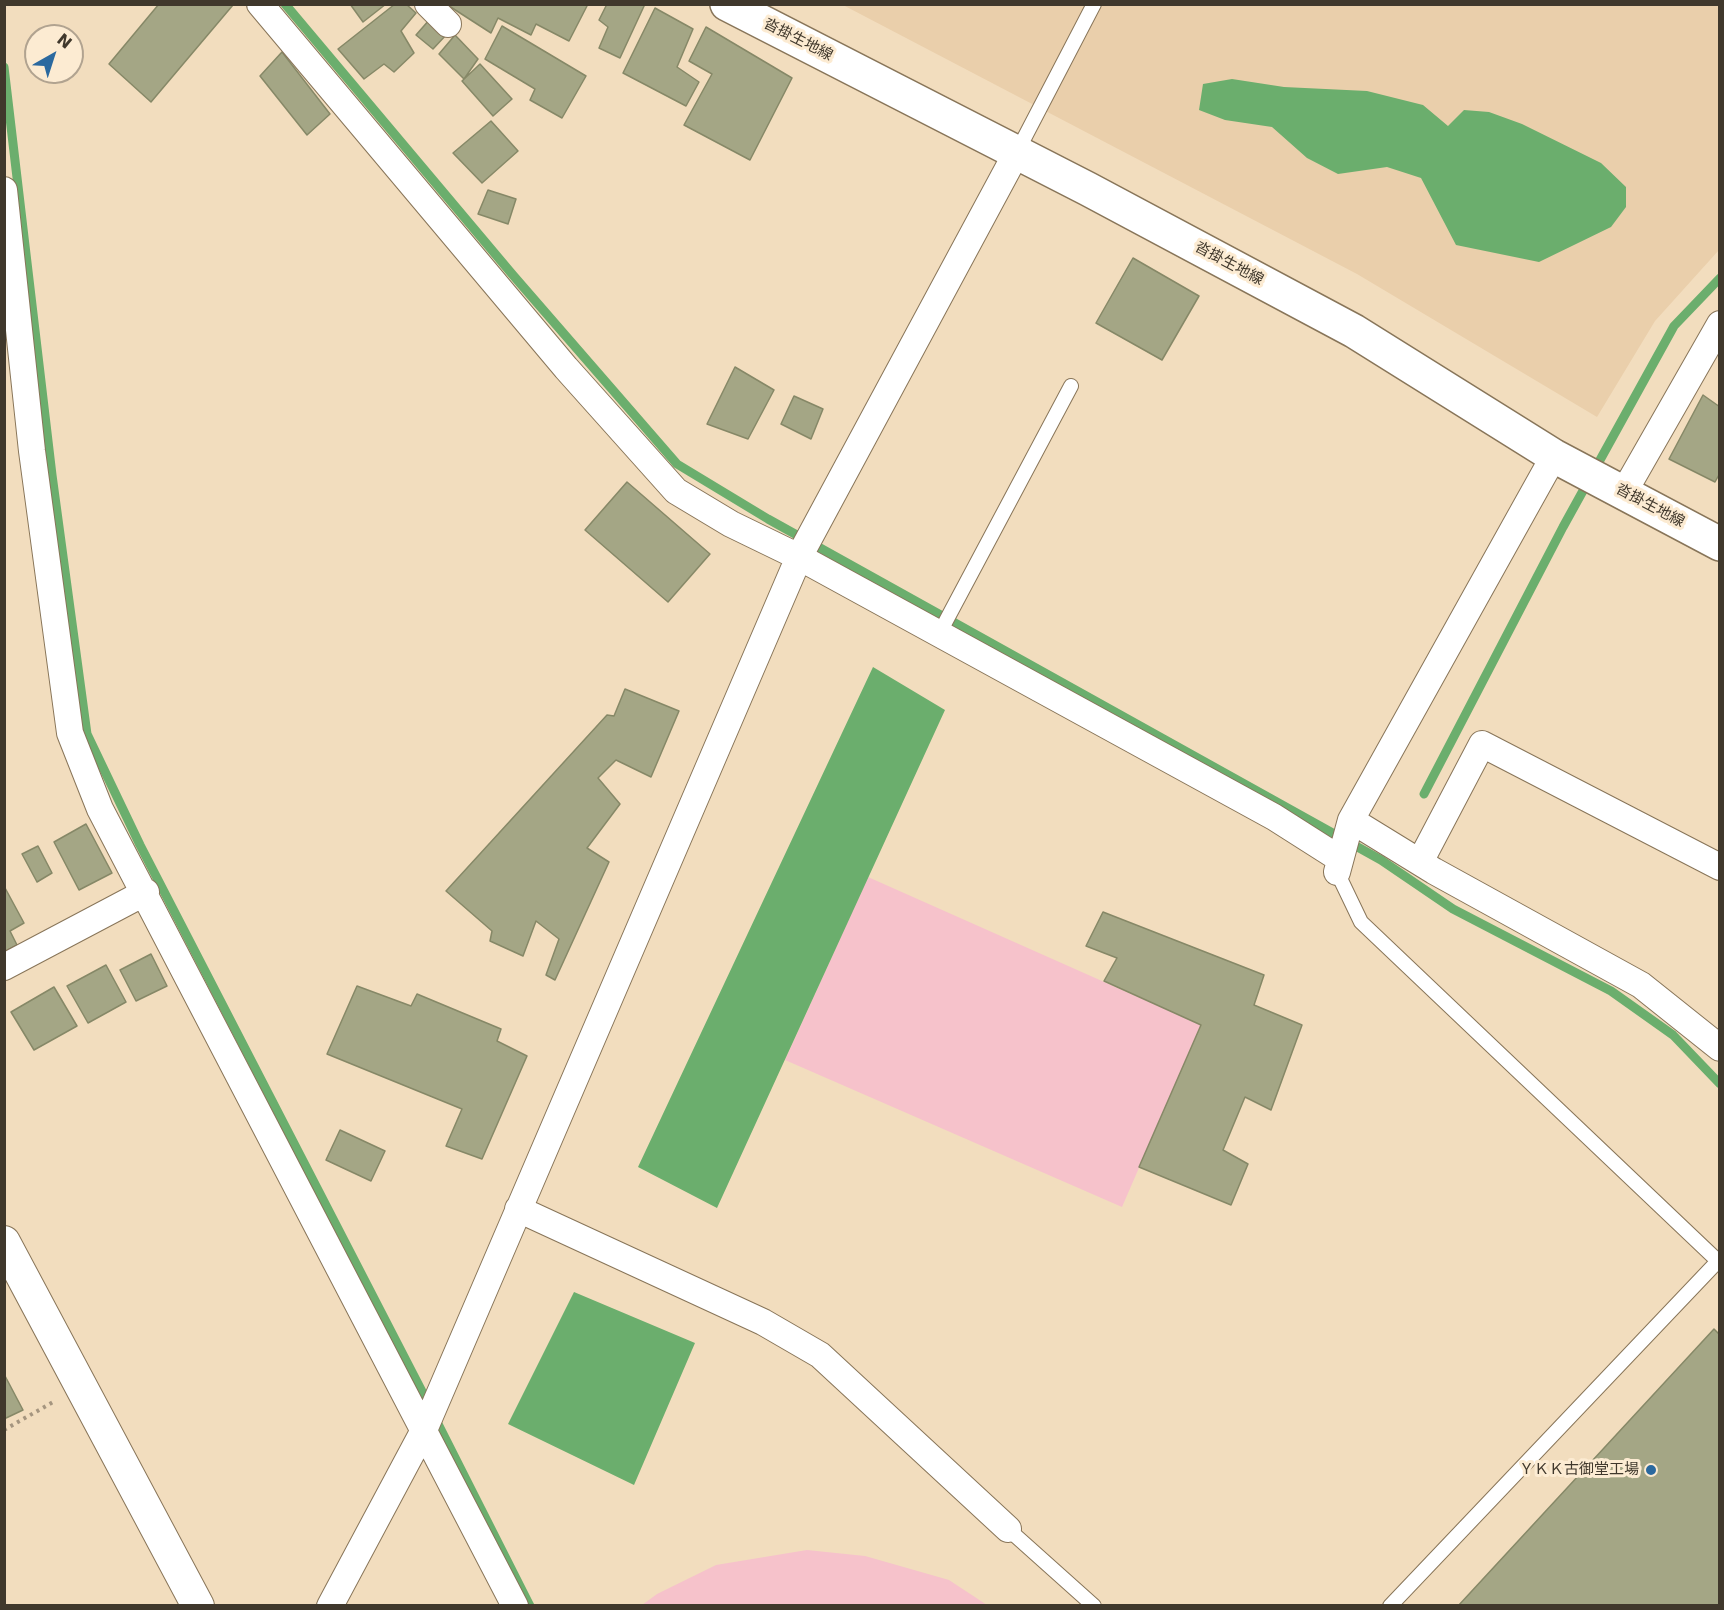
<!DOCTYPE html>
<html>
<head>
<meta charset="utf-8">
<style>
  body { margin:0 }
  #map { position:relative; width:1724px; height:1610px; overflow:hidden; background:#f2ddbe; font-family:"DejaVu Sans",sans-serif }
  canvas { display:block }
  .frame { position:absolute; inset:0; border:6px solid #40382c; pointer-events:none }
  .north { position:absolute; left:24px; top:24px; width:60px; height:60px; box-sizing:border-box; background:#fcebd2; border:2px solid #b1a390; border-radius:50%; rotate:39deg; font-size:16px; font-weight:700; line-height:24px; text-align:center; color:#40382c }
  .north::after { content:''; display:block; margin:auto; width:21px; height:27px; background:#2b699f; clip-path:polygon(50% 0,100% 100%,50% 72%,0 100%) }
</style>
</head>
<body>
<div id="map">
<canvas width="1724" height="1610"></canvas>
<div class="frame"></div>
<div class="north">N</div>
</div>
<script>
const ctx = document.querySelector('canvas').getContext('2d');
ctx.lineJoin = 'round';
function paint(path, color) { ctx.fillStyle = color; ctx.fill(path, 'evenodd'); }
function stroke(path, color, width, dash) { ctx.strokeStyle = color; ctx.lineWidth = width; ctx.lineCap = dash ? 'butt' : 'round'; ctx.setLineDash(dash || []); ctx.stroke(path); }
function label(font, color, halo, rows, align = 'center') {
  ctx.font = font + ' "DejaVu Sans","Noto Sans JP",sans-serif'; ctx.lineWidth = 6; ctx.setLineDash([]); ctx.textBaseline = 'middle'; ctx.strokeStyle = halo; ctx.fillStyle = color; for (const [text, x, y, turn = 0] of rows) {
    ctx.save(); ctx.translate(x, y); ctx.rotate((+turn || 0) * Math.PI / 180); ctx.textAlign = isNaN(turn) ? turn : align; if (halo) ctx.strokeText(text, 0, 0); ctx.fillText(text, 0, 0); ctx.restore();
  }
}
paint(new Path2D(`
  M843,5H1719V250L1655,321L1597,417L1357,274Z`), '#eacfab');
paint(new Path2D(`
  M868,877L1201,1025L1122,1207L785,1060Z
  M807,1550L865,1556L949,1580L987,1605H642L657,1594L716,1565Z`), '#f6c2cb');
paint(new Path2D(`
  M1232,79L1284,87L1367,91L1423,105L1448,126L1464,110L1489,112L1522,124L1601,163L1626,187V207L1611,227L1539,262L1456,245L1421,178L1387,167L1338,174L1307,158L1272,127L1225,120L1199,110L1203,84Z
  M873,667L945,710L717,1208L638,1167Z
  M574,1292L695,1343L634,1485L508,1424Z`), '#6bae6d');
stroke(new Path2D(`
  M285,4L512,274L677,464L768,519L1381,860L1453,909L1611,991L1673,1035L1720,1084
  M4,67L52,475L87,734L140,845L429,1405
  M1424,794L1563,527L1674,326L1720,278
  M435,1418L530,1606`), '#6bae6d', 9);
const building = new Path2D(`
  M159,4L233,5L151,102L109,64Z
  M350,4H386L363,22Z
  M395,4H406L416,13L401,31L414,53L394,72L384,64L364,79L338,49Z
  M446,4H588L569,41L536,24L531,35L498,18L491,33Z
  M607,4H645L620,58L599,48L608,27L599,20Z
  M655,8L693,29L677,67L699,82L686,106L623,73Z
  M430,19L447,34L433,49L416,35Z
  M502,26L586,76L562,118L530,100L535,89L485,59Z
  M706,27L792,78L750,160L684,125L712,74L689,61Z
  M455,35L478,59L464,79L439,54Z
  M282,52L330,114L307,135L260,76Z
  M480,64L512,99L493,116L462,81Z
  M491,121L518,151L482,183L453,153Z
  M488,190L516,199L508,224L478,214Z
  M1133,258L1199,296L1162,360L1096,323Z
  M735,367L774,390L748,439L707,424Z
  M1703,395L1720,407V473L1715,482L1669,459Z
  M794,396L823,409L811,439L781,424Z
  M627,482L710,554L668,602L585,530Z
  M625,689L679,711L651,777L616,760L598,778L620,804L587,848L609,862L555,980L546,975L559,939L536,921L523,956L490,941L492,931L446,891L607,715L614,716Z
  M86,824L112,873L79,890L54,842Z
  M38,846L52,873L37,882L22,854Z
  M4,886L24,923L10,931L17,945L4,952Z
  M1103,912L1264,975L1254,1005L1302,1025L1271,1110L1245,1097L1223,1150L1248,1164L1231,1205L1139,1167L1201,1025L1104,981L1117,958L1086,946Z
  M151,954L167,986L136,1001L120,970Z
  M106,965L126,1002L88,1023L67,986Z
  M357,986L411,1006L417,994L501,1029L497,1041L527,1056L482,1159L446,1146L462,1109L327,1054Z
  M54,987L77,1026L34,1050L11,1012Z
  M340,1130L385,1151L371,1181L326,1160Z
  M1714,1329L1720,1335V1606H1458Z
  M4,1374L23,1410L4,1419Z`);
paint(building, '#a4a685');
stroke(building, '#868867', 1.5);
const service = new Path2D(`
  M1017,152L1094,4
  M939,634L1071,386
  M1337,872L1361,922L1720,1263
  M1008,1529L1094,1606
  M1390,1606L1718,1261`);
const minor = new Path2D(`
  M260,4L566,368L676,491L731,524L799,557L1274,817L1340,859
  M428,4L448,24
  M4,190L32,451L70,733L100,809L515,1606
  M1624,492L1720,324
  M1351,820L1434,871L1641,985L1720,1048
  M1420,862L1482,744L1720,867
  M1337,872L1351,820L1554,456
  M4,967L146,892
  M518,1209L763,1322L820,1355L1008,1529
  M330,1606L424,1430L799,557L1017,152`);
const tertiary = new Path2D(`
  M4,1242L198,1606`);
const secondary = new Path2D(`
  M727,4L1088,189L1354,331L1554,456L1720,544`);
stroke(service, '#887559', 16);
stroke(minor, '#887559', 28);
stroke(tertiary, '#887559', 34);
stroke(secondary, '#887559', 36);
stroke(new Path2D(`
  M4,1430L53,1402`), '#a5957f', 4, [3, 4.5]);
stroke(service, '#fff', 14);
stroke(minor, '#fff', 26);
stroke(tertiary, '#fff', 32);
stroke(secondary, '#fff', 33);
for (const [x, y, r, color] of [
  [1651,1470,6,"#2b699f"]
]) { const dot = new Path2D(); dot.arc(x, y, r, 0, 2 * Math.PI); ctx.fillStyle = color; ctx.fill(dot); stroke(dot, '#fcebd2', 2); }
label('15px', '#40382c', '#fcebd2', [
  ["沓掛生地線",798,40,27],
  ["沓掛生地線",1229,264,28],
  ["沓掛生地線",1650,506,28]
]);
label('15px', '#40382c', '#fcebd2', [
  ["ＹＫＫ古御堂工場",1639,1470]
], 'right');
</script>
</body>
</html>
